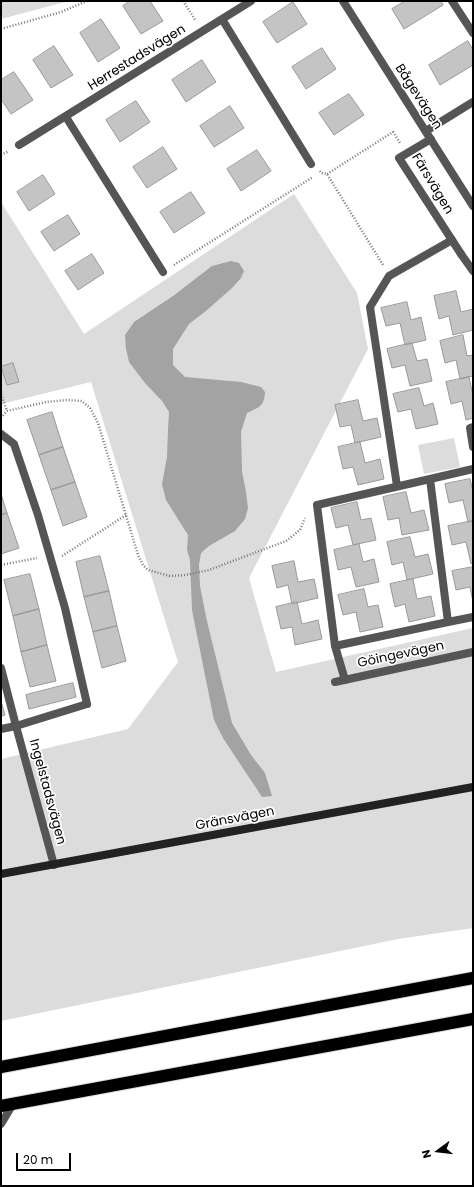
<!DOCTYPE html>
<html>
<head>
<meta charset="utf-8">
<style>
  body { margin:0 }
  #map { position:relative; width:474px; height:1187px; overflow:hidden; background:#fff; font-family:Poppins,sans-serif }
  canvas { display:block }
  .frame { position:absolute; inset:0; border:2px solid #000; pointer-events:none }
  .north { position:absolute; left:418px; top:1131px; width:40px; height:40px; -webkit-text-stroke:3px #fff; paint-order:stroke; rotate:255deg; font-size:11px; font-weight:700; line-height:16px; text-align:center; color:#000 }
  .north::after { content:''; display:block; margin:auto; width:14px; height:18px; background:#000; clip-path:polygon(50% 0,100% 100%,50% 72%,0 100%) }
  .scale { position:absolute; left:16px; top:1153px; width:55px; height:18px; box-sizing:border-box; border:2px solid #000; border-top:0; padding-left:5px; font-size:12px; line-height:14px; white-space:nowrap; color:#000; -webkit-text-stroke:3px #fff; paint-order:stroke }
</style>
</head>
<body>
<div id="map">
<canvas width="474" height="1187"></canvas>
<div class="frame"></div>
<div class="north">N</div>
<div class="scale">20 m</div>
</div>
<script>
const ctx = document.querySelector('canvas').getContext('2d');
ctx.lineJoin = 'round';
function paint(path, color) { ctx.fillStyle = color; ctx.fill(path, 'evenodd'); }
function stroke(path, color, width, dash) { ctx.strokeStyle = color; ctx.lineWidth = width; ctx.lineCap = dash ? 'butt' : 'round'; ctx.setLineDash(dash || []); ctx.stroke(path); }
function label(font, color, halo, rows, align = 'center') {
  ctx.font = font + ' Poppins,sans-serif'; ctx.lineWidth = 3.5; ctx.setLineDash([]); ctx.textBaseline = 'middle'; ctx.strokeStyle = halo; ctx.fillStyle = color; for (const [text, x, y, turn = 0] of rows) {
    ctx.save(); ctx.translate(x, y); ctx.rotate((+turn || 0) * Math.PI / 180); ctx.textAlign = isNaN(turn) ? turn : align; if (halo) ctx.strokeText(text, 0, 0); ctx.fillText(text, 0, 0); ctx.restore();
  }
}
paint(new Path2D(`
  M1,1H69L1,19Z
  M294,194L357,293L368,349L249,578L276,672L473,628V928L398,939L1,1021V759L128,729L178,662L91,382L1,404V202L84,334Z
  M454,438L460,467L424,474L418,445Z`), '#dcdcdc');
paint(new Path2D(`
  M231,261L239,263L244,271L241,278L232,288L207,310L189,324L173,349V365L185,377L241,382L261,387L265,392C264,407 259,407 247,413L241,432L242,472L246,492L248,508L245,519L235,531L209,546L201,553L199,565L200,586L207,621L232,723L251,755L265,773L272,796L262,797L223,738L214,720L192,610L190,560L187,550L188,535L166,500L162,484L167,457L168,429L169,412L162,401L145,383L129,362L126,349L125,335L134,322L173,296L212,266Z`), '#a3a3a3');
const building = new Path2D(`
  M130,1H150L163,21L141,34L123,6Z
  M405,1H441L443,5L404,29L392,9Z
  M293,2L307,24L277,43L263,22Z
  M101,19L120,48L98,62L80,33Z
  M468,41L473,50V65L440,85L429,65Z
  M54,46L73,75L51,88L33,60Z
  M322,48L336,69L306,89L292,67Z
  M202,60L216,82L186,102L172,80Z
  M14,72L33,100L11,114L1,99V80Z
  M349,94L364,115L334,135L319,113Z
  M136,101L150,122L120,142L106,120Z
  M230,106L244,128L214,147L200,126Z
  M163,147L177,169L147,188L133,167Z
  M257,150L271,171L241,191L227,169Z
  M43,175L55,194L29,211L17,192Z
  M191,192L205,213L174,233L160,212Z
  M68,215L80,234L54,251L41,232Z
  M92,254L104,273L78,290L65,271Z
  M456,291L461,312L473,309V330L453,335L449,316L439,319L434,296Z
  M407,302L411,320L421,317L426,340L405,345L400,323L386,326L381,308Z
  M463,335L467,356L473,355V376L460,379L456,360L445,363L440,341Z
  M412,343L417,361L427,359L432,381L410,386L405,365L392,368L387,349Z
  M13,363L19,382L7,385L1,367Z
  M469,377L473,396V418L466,420L462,401L451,404L446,382Z
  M419,388L424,406L433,403L438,424L416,429L411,409L398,412L393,394Z
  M358,400L363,421L377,418L381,437L355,443L351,425L340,427L335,405Z
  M52,412L63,447L39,455L27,420Z
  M360,442L365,463L380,459L384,479L358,485L353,467L343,469L338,447Z
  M63,447L75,482L51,490L39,455Z
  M470,479L473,491V521L468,522L463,500L449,503L445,484Z
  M75,482L87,517L63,526L51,490Z
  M406,492L411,513L424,510L429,530L402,535L399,518L388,520L383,497Z
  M1,494L7,513L1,515Z
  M357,502L361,520L371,518L376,540L353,545L348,525L336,528L331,508Z
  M7,513L19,548L1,554V515Z
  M473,521V563L471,564L466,542L452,545L448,526Z
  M410,537L415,557L428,554L433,574L407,580L403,562L392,565L387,542Z
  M359,544L363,562L374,559L379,582L356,587L351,567L338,570L334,550Z
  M100,556L109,591L84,597L76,562Z
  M294,561L298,582L314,579L318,598L292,604L288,585L277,588L272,566Z
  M473,567V602L470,587L456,590L452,571Z
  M30,574L39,609L13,616L4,580Z
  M413,579L417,599L431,596L435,616L409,622L405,604L395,607L390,584Z
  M364,589L368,607L378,605L383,627L360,632L356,612L343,615L338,595Z
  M109,591L117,626L93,632L84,597Z
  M297,602L302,624L318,620L322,639L295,645L292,627L281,629L276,607Z
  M39,609L47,645L21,652L13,616Z
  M117,626L126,661L102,668L93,632Z
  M47,645L56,681L30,687L21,652Z
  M73,683L76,697L29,709L26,695Z
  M1,701L5,715L1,716Z`);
paint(building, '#c4c4c4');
stroke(building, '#999', 1);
const highway = new Path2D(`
  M1,1067L473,978
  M1,1106L473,1019`);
stroke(highway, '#dbdbdb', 14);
stroke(new Path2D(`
  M183,1L196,21
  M1,29L61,12L87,1
  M1,155L9,151
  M320,171L321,173L327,174L383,265
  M327,174L393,132L400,143
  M174,265L313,177
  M1,394L7,411
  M1,418L7,411L46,402L67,400L82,401L90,408L98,423L138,555L143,565L148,570L170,576L186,575L209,570L286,541L300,530L305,518
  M62,556L126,515
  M1,565L37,558`), '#777', 2.5, [1, 2]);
stroke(new Path2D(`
  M461,254L473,271
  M473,427L470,428L473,447
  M1,434L14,444L38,515L65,608L87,704
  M397,486L370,307L389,276L452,240
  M448,622L473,617
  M335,646L448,622L430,479L473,469
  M1,668L16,726
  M345,680L335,646L317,505L430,479
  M1,1124L13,1104`), '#555', 8);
stroke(new Path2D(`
  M343,1L473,206
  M452,1L473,33
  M222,19L311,164
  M66,117L163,272
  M426,131L473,102
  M431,139L399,158L461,254
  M19,145L251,1
  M335,682L473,652
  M16,726L87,704
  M1,729L16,726L54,865`), '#555', 8);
stroke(new Path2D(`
  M1,874L473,787`), '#222', 8);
stroke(highway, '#000', 12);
label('13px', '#000', '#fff', [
  ["Herrestadsvägen",137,58,-32],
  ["Bågevägen",418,97,57],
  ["Färsvägen",432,184,59],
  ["Göingevägen",401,655,-12],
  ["Ingelstadsvägen",47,792,75],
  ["Gränsvägen",235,819,-11]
]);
</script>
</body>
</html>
